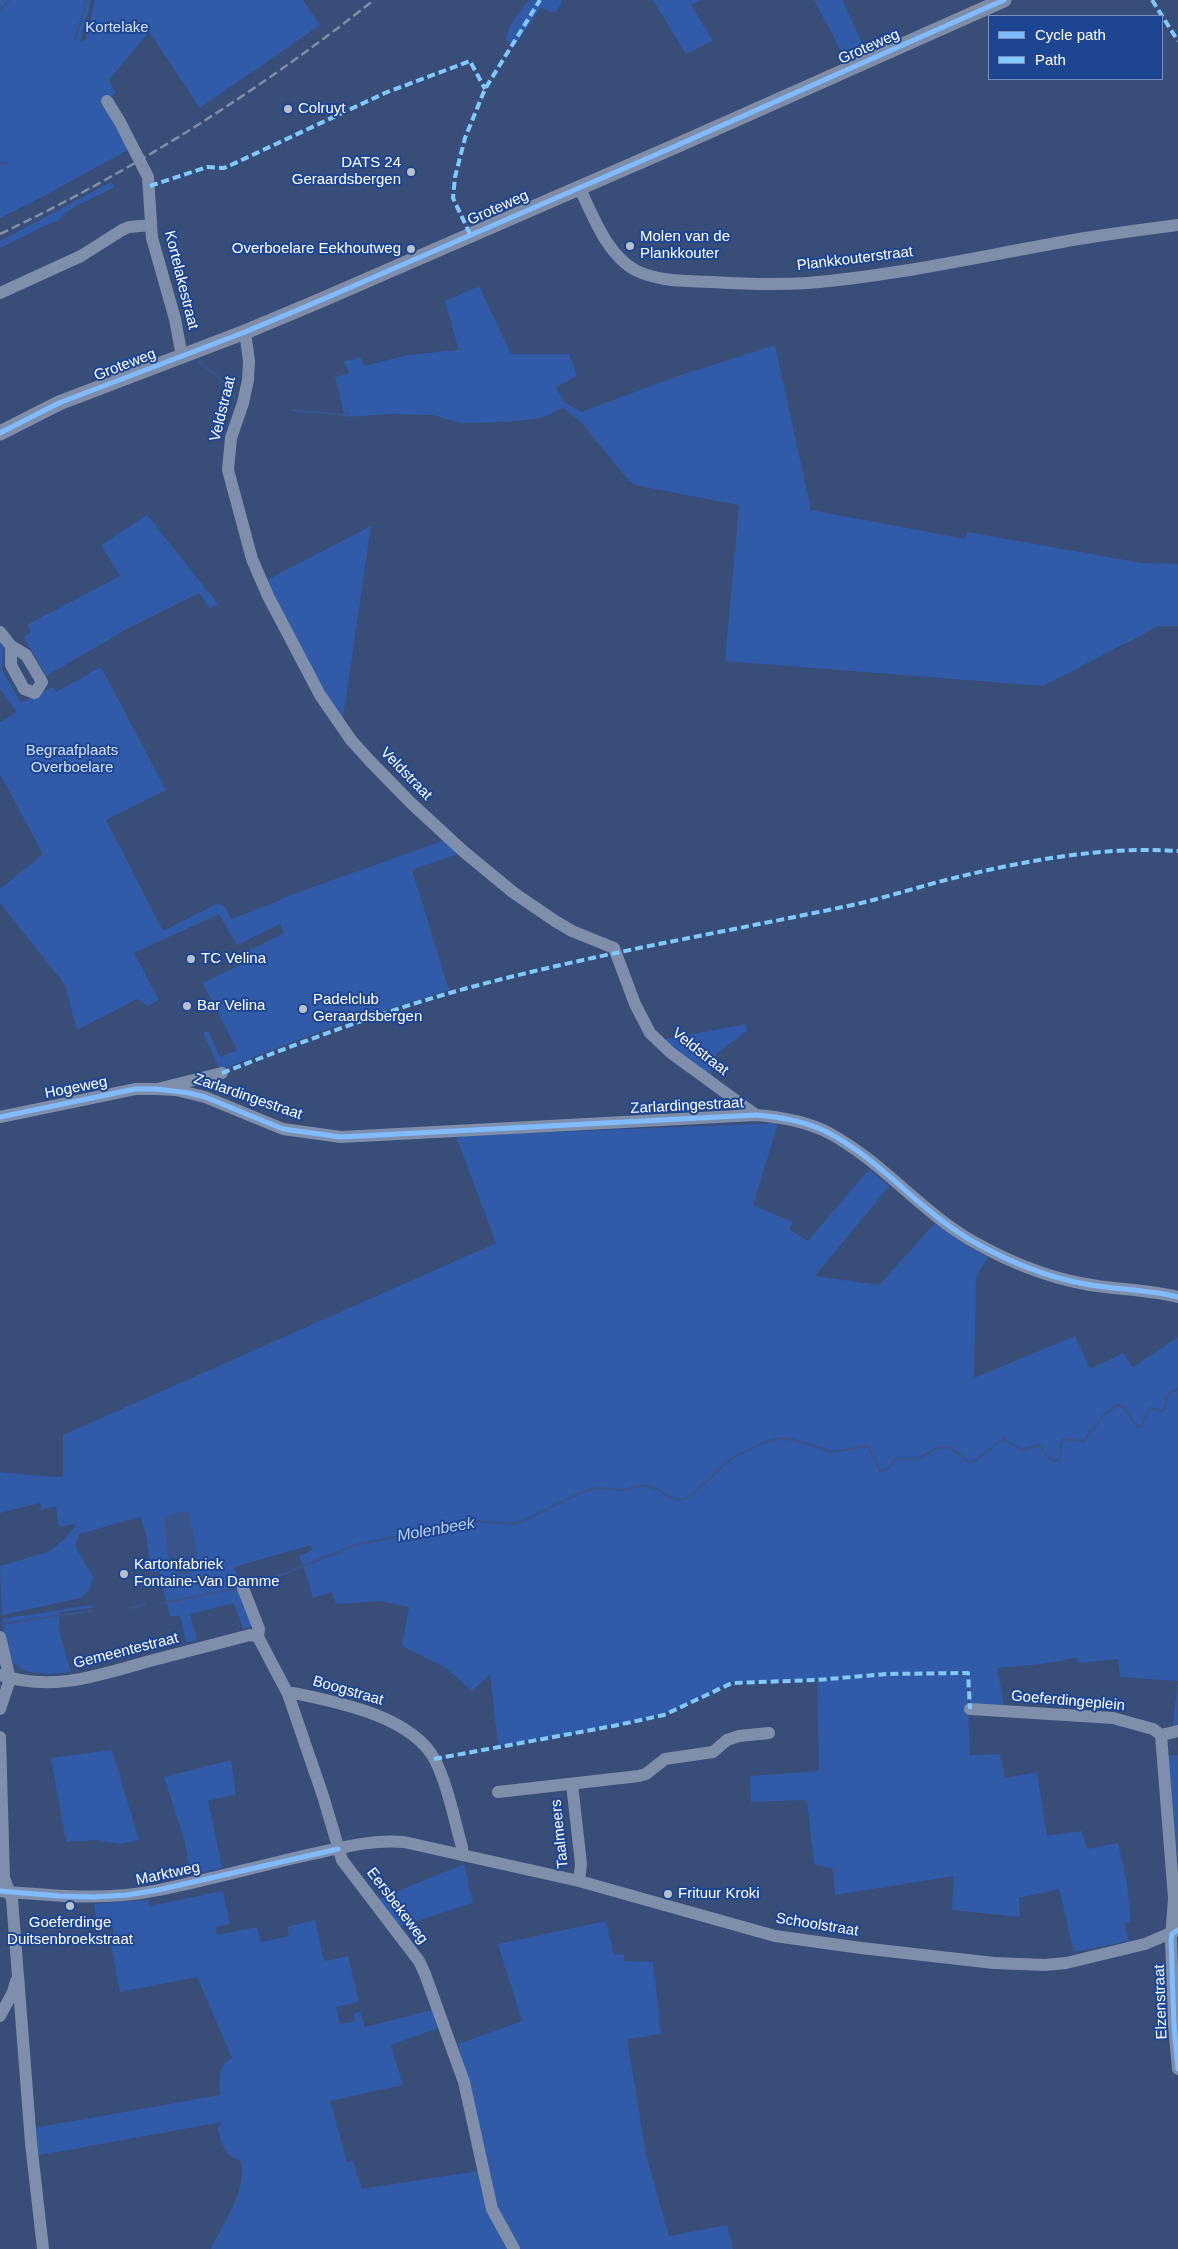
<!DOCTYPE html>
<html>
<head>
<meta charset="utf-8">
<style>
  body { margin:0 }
  #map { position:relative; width:1178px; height:2249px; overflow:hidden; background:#384d77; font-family:Helvetica,sans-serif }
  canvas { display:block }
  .legend { position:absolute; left:988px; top:15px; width:175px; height:65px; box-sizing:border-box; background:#1d4592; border:1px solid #778fbe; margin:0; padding:6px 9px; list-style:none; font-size:15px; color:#fff }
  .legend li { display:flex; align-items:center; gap:10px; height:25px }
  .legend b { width:25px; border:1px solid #778fbe }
</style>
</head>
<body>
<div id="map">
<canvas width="1178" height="2249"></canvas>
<ul class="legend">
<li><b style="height:6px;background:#80bcff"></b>Cycle path</li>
<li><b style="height:6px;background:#80caff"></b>Path</li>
</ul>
</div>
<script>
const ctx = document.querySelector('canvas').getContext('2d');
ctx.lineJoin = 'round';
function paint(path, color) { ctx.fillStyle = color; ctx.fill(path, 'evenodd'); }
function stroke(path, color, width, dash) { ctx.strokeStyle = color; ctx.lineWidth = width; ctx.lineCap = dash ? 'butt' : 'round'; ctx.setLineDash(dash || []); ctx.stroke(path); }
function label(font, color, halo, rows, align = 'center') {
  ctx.font = font + ' Helvetica,sans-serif'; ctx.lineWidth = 4; ctx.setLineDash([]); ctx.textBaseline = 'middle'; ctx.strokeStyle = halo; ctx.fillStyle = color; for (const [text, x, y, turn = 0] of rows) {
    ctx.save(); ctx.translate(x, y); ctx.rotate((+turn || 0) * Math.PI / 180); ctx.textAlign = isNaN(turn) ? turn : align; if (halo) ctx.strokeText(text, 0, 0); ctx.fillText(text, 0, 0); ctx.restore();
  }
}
paint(new Path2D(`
  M0,0H91L80,41L86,40L95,0H303L320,25L200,108L149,32L109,80L116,93L100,103L109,114L128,150L31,203L0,218Z
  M529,0H561L562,2L556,12H550L541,7L514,47L506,39C509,24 519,12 529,0Z
  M653,0H701L691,5L713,41L686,54Z
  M814,0H842L867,53L847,62Z
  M111,182L115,187L80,204L66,212L58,221L46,225L0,248V241Z
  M479,286L511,354H569L577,376L556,387L564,402L581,412L675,377L775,345L811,510L965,539L967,532L1142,563L1178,564V626H1159L1043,686L725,661L739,505L639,486L629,481L581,422L563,408L542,418L506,422L460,423L433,415L390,414L345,417L335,377L349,373L344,361L361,358L364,366L408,355L459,350L445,301Z
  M147,515L218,604L210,608L199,593L127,629L46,676L24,637L31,632L27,625L120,576L101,545Z
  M371,526L343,719L351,737L263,582Z
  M0,639L4,648L2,670L21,703L53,687L56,692L101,667L166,790L106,820L163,931L219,903L226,908L231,919L276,902L285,897L445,840L460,853L412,870L449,990L332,1027L220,1070L203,1033L208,1031L220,1057L237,1050L203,983L248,961L244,953L284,933L280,924L237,945L219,914L134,953L159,1000L148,1006L137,999L77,1030L65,985L0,903V889L43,854L0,774V722L17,712L0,689Z
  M746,1024L747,1031L717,1053L710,1068L712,1080L660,1040Z
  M778,1123L753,1205L793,1222L789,1229L808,1241L869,1169L889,1186L815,1276L879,1285L935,1223L961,1242L988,1257L976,1277L974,1378L1075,1336L1090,1369L1123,1353L1133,1367L1178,1337V1728L1172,1730L1178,1681L1120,1677L1118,1659L1078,1663L1077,1658L1041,1664L997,1668L1005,1709L970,1706L968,1672L887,1674L826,1679L732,1682L664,1714L576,1733L498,1745L490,1674L472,1691L446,1668L402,1646L409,1607L380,1601L336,1604L332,1592L313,1598L306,1574L299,1556L312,1550L311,1545L234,1567L239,1580L238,1585L256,1625L243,1629L234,1603L190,1614L197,1641L186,1642L180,1616H170L159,1571L151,1573L146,1534L140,1517L79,1534L75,1546L93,1577L89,1591L81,1598L2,1615L0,1566L48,1552L65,1539L77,1524L59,1527L56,1507L42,1509L40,1503L0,1513V1472L56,1477L63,1476V1435L496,1243L456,1136ZM192,1529L197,1556L170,1562L168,1540Z
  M91,1605L92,1608L60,1612C56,1632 66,1652 71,1672C53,1674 20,1678 10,1657C5,1646 4,1631 2,1619Z
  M967,1674L970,1755L1000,1754L1005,1778L1037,1772L1047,1836L1082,1831L1087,1849L1118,1843L1127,1883L1131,1922L1124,1923L1129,1941L1074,1952L1059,1889L1019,1898L1020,1917L952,1910L954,1876L835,1895L833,1869L814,1864L807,1800L751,1802L750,1776L819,1771L817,1681L887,1675Z
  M112,1750L139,1840L119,1844L95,1840L66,1842L51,1758Z
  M1178,1755V1863L1166,1756Z
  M231,1760L236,1795L208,1800L222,1868L190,1875L185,1842L164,1777Z
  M464,1864L473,1903L400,1926L379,1899Z
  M223,1891L230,1924L215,1927L217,1935L257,1927L261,1942L289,1936L287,1927L315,1920L324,1961L348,1956L359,2002L336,2007L340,2024L355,2021L353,2014L360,2012L365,2027L432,2010L438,2028L391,2045L403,2085L330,2101L347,2162L353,2161L362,2189L477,2171L485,2204L510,2249H211C223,2224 247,2190 241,2161C224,2156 221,2144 218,2128L222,2122L35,2156L34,2128L220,2095C220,2080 217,2065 232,2058L197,1977L120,1992L110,1938H114L112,1924L97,1925L94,1904L148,1900L150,1906Z
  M606,1921L614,1955L624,1954V1961L653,1962L661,2034L627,2039L646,2155L669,2236L727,2225L733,2249H520L499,2214L458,2044L522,2021L498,1944Z`), '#315ba8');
paint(new Path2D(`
  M180,1511L189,1513L197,1556L191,1573C185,1575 177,1576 172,1570C166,1561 166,1529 165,1517Z`), '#38548b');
stroke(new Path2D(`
  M0,10L9,0
  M75,39L87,0
  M0,164L8,163
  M199,362L217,376L238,401
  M292,410L345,415L348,413
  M247,1585L287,1573L355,1545L473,1521L510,1524L521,1522L582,1492L595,1488L624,1490L639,1486H648L657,1489L671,1498L682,1500L694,1493L732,1458L765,1442L780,1438L794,1440L832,1452L867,1446L881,1472L889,1468L896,1459H918L935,1449L945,1447L951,1448L968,1462L975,1461L1003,1439L1023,1450L1038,1445C1045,1450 1045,1458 1055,1461L1060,1458L1061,1443L1063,1439L1084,1441L1103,1416L1117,1405C1130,1406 1129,1422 1139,1427L1142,1425L1149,1408L1163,1411L1166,1406L1168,1394L1178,1388
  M164,1603L238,1588
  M130,1608L145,1604
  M0,1624L91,1611`), '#38548b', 2.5);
stroke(new Path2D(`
  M107,101L120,122L148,177L152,238L175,319L182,357
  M579,187C593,215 606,254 635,270C659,282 687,281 713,282C745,284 776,285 808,283C893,276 977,257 1062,242C1100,235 1139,230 1178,225
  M0,293L81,256L122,230L129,227L151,225
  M245,332L249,361L248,380L243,403L231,438L228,470L252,559L268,596L320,695L351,740L369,760L411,803L463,851L514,893L555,921L572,931L614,948L635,1004L650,1033L671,1053L756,1115
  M0,632L11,646L26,655L42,682L35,693L24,689L11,665V646
  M157,1089L176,1090L205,1097L283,1129L341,1137L756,1115C781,1117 806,1121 829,1133C883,1162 921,1212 974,1242C1006,1260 1044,1276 1080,1283C1113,1290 1146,1289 1178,1297
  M0,1117L135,1089H157L222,1073
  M243,1588L259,1629L258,1637L288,1694L323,1796L342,1860L419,1961L425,1974L464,2082L492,2209L514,2249
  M0,1637L10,1679
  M0,1675C50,1692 97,1676 146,1662C181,1653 216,1644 250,1635L258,1637
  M288,1694L294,1693C337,1702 412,1716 435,1760C448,1786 454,1819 462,1847V1855
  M0,1709L10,1679
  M970,1709L1113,1718L1153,1729L1161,1735L1178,1731
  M1161,1735L1174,1898L1171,1940L1174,2025L1178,2069
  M0,1737L4,1878L12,1899L31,2143L43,2249
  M572,1784L581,1864L579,1881
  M498,1792L639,1776L646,1774L665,1759L713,1752L727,1740L739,1736L769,1733
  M0,1891C53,1896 106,1901 159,1890C207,1880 255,1867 303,1856C337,1849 370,1839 404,1842L579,1881L775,1936L861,1948L994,1963L1045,1965L1066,1963L1145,1944L1178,1930
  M0,2016L13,1992L16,1981`), '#7f8eaa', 12);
stroke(new Path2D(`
  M0,433L59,403L245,332L319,301L678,145L1004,0`), '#7f8da9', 15);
stroke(new Path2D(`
  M0,234C133,171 259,91 374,0`), '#808ea9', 2.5, [9, 4]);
stroke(new Path2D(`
  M1152,0L1178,41
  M150,186L207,167L224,168L231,165L385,93L470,61L485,89
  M470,234L453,198L455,177L465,138L485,89L540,0
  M222,1073C307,1040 391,1008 479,985C604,952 731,931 857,904C891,896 924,885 958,877C1029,860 1104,846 1178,851
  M434,1759L613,1726L664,1715L732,1683L817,1680L887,1674L968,1673L970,1709`), '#80caff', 4, [8, 4]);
stroke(new Path2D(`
  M0,433L59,403L245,332L319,301L678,145L1004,0
  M0,1117L135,1089H157L189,1093L205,1097L283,1129L341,1137L756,1115C781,1117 806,1121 829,1133C883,1162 921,1212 974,1242C1006,1260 1044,1276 1080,1283C1113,1290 1146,1289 1178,1297
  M0,1891L59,1896L94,1897L127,1895L158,1890L338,1849
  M1178,1930L1172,1934L1171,1940L1174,2025L1178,2069`), '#80bcff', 5);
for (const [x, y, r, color] of [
  [288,109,5,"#b9c1cf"],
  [411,172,5,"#b9c1cf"],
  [630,246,5,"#b9c1cf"],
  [411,249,5,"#b9c1cf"],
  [191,959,5,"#b9c1cf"],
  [187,1006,5,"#b9c1cf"],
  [303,1009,5,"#b9c1cf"],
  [124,1574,5,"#b9c1cf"],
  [668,1894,5,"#b9c1cf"],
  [70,1906,5,"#b9c1cf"]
]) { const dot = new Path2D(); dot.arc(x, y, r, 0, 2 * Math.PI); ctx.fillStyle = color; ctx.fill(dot); stroke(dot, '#1d4592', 2); }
label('15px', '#d3e1fa', '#1d4592', [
  ["Kortelake",117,28],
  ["Begraafplaats",72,751],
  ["Overboelare",72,768]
]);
label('15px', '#fff', '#1d4592', [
  ["Groteweg",869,47,-24],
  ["Groteweg",498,208,-24],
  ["Plankkouterstraat",855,259,-7],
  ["Kortelakestraat",181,280,76],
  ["Groteweg",125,365,-21],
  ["Veldstraat",223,409,-76],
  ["Veldstraat",406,774,46],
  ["Veldstraat",700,1052,38],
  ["Hogeweg",76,1088,-11],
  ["Zarlardingestraat",248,1097,19],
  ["Zarlardingestraat",687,1106,-3],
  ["Gemeentestraat",126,1651,-14],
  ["Boogstraat",348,1691,16],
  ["Goeferdingeplein",1068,1701,5],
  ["Taalmeers",560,1834,-96],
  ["Marktweg",168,1874,-12],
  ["Eersbekeweg",397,1906,53],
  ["Schoolstraat",817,1925,9],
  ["Elzenstraat",1161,2002,-92]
]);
label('15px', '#fff', '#1d4592', [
  ["Colruyt",298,109],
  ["DATS 24",401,163,"right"],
  ["Geraardsbergen",401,180,"right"],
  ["Molen van de",640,237],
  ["Plankkouter",640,254],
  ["Overboelare Eekhoutweg",401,249,"right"],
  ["TC Velina",201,959],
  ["Padelclub",313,1000],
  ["Geraardsbergen",313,1017],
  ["Bar Velina",197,1006],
  ["Kartonfabriek",134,1565],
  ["Fontaine-Van Damme",134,1582],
  ["Frituur Kroki",678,1894],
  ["Goeferdinge",70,1923,"center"],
  ["Duitsenbroekstraat",70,1940,"center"]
], 'left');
label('italic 16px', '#b9cff5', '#1d4592', [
  ["Molenbeek",436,1530,-10]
]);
</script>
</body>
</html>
